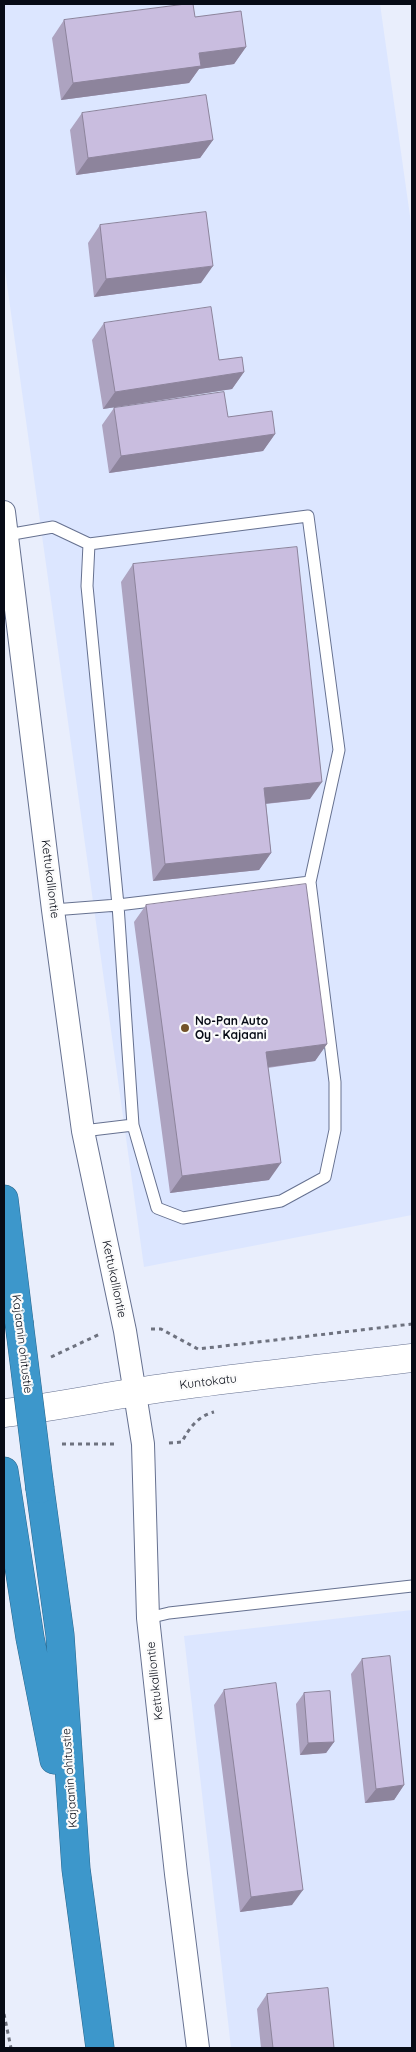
<!DOCTYPE html>
<html>
<head>
<meta charset="utf-8">
<style>
  body { margin:0 }
  #map { position:relative; width:416px; height:2052px; overflow:hidden; background:#e9eefc; font-family:Quicksand,sans-serif }
  canvas { display:block }
  .frame { position:absolute; inset:0; border:5px solid #070b16; pointer-events:none }
</style>
</head>
<body>
<div id="map">
<canvas width="416" height="2052"></canvas>
<div class="frame"></div>
</div>
<script>
const ctx = document.querySelector('canvas').getContext('2d');
ctx.lineJoin = 'round';
function paint(path, color) { ctx.fillStyle = color; ctx.fill(path, 'evenodd'); }
function stroke(path, color, width, dash) { ctx.strokeStyle = color; ctx.lineWidth = width; ctx.lineCap = dash ? 'butt' : 'round'; ctx.setLineDash(dash || []); ctx.stroke(path); }
function label(font, color, halo, rows, align = 'center') {
  ctx.font = font + ' Quicksand,sans-serif'; ctx.lineWidth = 4.5; ctx.setLineDash([]); ctx.textBaseline = 'middle'; ctx.strokeStyle = halo; ctx.fillStyle = color; for (const [text, x, y, turn = 0] of rows) {
    ctx.save(); ctx.translate(x, y); ctx.rotate((+turn || 0) * Math.PI / 180); ctx.textAlign = isNaN(turn) ? turn : align; if (halo) ctx.strokeText(text, 0, 0); ctx.fillText(text, 0, 0); ctx.restore();
  }
}
paint(new Path2D(`
  M4,4H380L412,230V1215L144,1267L4,263Z
  M412,1610V2048H231L184,1636Z`), '#dce6ff');
const lane = new Path2D(`
  M7,535L53,527L89,544L308,516L339,750L310,882L335,1082V1130L325,1177L281,1201L183,1218L157,1208L133,1125L83,1131
  M89,544L87,586L118,905L133,1125
  M53,910L118,905L310,882
  M148,1618L169,1613L412,1586`);
const street = new Path2D(`
  M4,512L53,910L83,1131L125,1331L143,1444L148,1618L176,1874L198,2048`);
const secondary = new Path2D(`
  M4,1413C48,1408 92,1399 136,1392C227,1378 320,1369 412,1358`);
const highway = new Path2D(`
  M4,1199L19,1322
  M4,1471L30,1638L54,1760
  M40,1489L60,1635L76,1869L100,2048`);
stroke(lane, '#667190', 13);
stroke(street, '#667190', 24);
stroke(secondary, '#667190', 29);
stroke(highway, '#2a668c', 29);
stroke(new Path2D(`
  M151,1329H161L198,1349L412,1324
  M51,1357L100,1334
  M169,1443L182,1442C189,1428 198,1416 214,1412
  M62,1444H118
  M4,2014L11,2048`), '#6e727f', 3, [4, 4]);
stroke(lane, '#fff', 11);
stroke(street, '#fff', 22);
stroke(secondary, '#fff', 28);
stroke(highway, '#3d97cb', 28);
const highwayBridge = new Path2D(`
  M19,1322L40,1489`);
stroke(highwayBridge, '#2a668c', 29, []);
stroke(highwayBridge, '#3d97cb', 28);
paint(new Path2D(`
  M195,17L246,47L234,64L199,69L189,83L61,100L52,38L64,20Z
  M82,113L213,140L200,158L76,175L70,130Z
  M100,225L201,283L94,297L88,243Z
  M104,323L244,372L232,389L103,409L92,340Z
  M114,408L228,417L275,434L263,451L109,473L102,425Z
  M133,564L310,799L266,804L271,853L259,870L153,881L121,582Z
  M146,905L327,1044L315,1061L268,1068L269,1180L170,1193L134,922Z
  M362,1659L404,1785L394,1800L365,1803L351,1674Z
  M224,1690L292,1905L240,1912L214,1705Z
  M304,1693L334,1742L326,1753L300,1755L296,1704Z
  M267,1994L334,2048H261L257,2009Z`), '#ada3c0');
paint(new Path2D(`
  M246,47L234,64L199,69L189,83L61,100L73,83L199,53Z
  M213,140L200,158L76,175L88,158Z
  M213,266L201,283L94,297L106,279Z
  M244,372L232,389L103,409L115,392Z
  M275,434L263,451L109,473L121,456Z
  M322,782L310,799L252,805L264,788Z
  M271,853L259,870L153,881L165,864Z
  M327,1044L315,1061L254,1069L266,1052Z
  M281,1163L269,1180L170,1193L182,1176Z
  M334,1742L326,1753L300,1755L308,1743Z
  M404,1785L394,1800L365,1803L376,1789Z
  M303,1890L292,1905L240,1912L251,1897Z`), '#8d849c');
const building = new Path2D(`
  M186,4H193L195,17L241,11L246,47L199,53L201,66L73,83L64,20Z
  M206,95L213,140L88,158L82,113Z
  M206,212L213,266L106,279L100,225Z
  M211,307L219,360L242,357L244,372L115,392L104,323Z
  M224,392L228,417L272,411L275,434L121,456L114,408Z
  M297,547L322,782L264,788L271,853L165,864L133,564Z
  M306,884L327,1044L266,1052L281,1163L182,1176L146,905Z
  M390,1656L404,1785L376,1789L362,1659Z
  M276,1683L303,1890L251,1897L224,1690Z
  M330,1691L334,1742L308,1743L304,1693Z
  M328,1988L334,2048H273L267,1994Z`);
paint(building, '#c9bddf');
stroke(building, '#8d849c', 1);
for (const [x, y, r, color] of [
  [185,1028,5,"#735229"]
]) { const dot = new Path2D(); dot.arc(x, y, r, 0, 2 * Math.PI); ctx.fillStyle = color; ctx.fill(dot); stroke(dot, '#fbfbfb', 2); }
label('12px', '#070b16', '#fbfbfb', [
  ["Kettukalliontie",50,879,83],
  ["Kettukalliontie",114,1279,78],
  ["Kajaanin ohitustie",22,1344,83],
  ["Kuntokatu",208,1382,-7],
  ["Kettukalliontie",155,1681,-96],
  ["Kajaanin ohitustie",70,1778,-94]
]);
label('bold 12px', '#070b16', '#fbfbfb', [
  ["No-Pan Auto",195,1021],
  ["Oy - Kajaani",195,1035]
], 'left');
</script>
</body>
</html>
